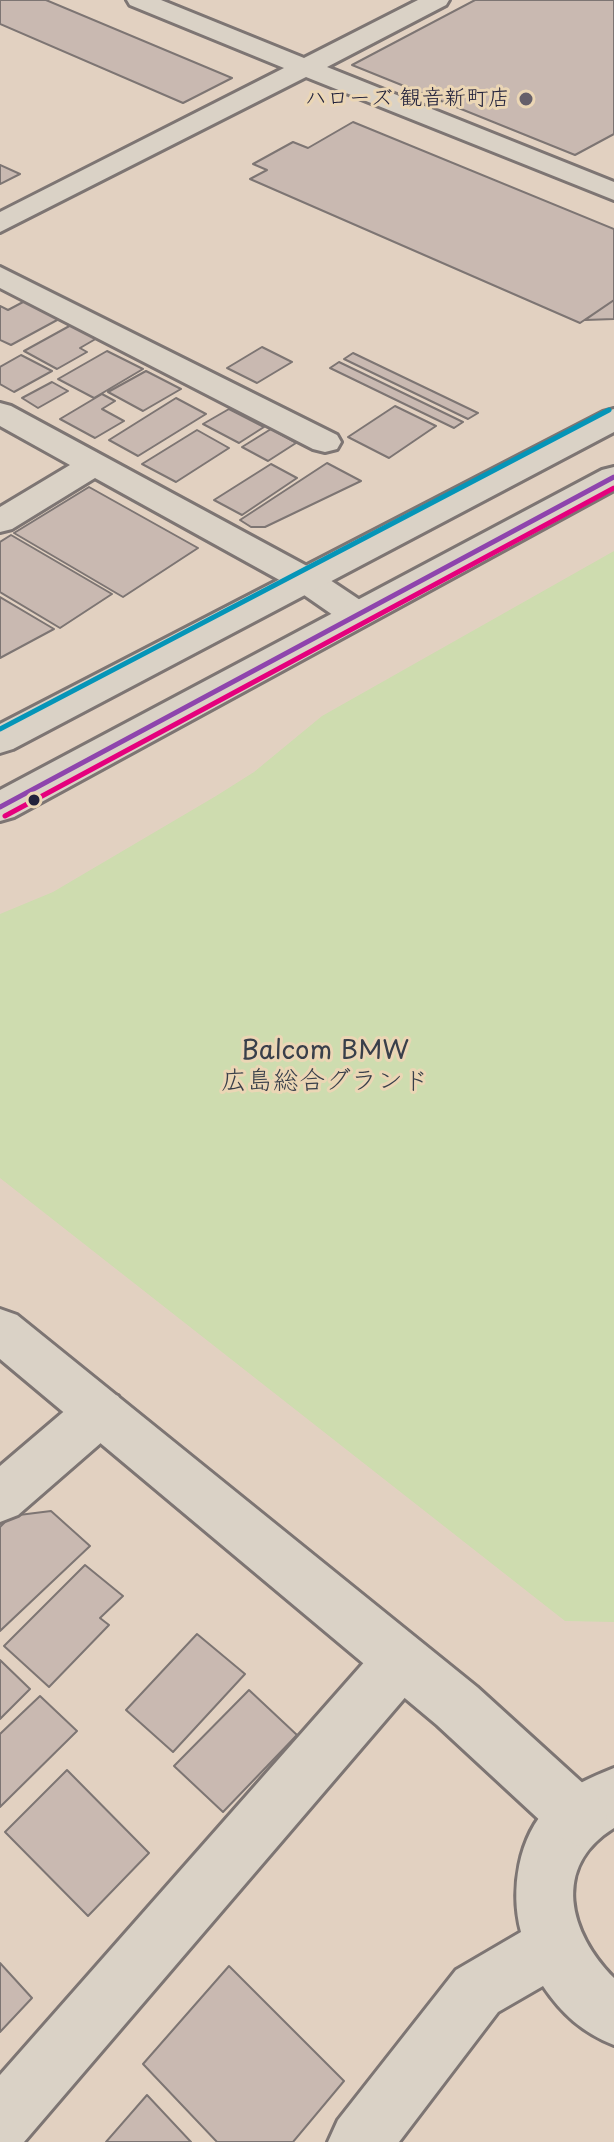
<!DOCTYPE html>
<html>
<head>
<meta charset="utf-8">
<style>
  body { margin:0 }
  canvas { display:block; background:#e2d1c1 }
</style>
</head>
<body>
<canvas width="614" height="2142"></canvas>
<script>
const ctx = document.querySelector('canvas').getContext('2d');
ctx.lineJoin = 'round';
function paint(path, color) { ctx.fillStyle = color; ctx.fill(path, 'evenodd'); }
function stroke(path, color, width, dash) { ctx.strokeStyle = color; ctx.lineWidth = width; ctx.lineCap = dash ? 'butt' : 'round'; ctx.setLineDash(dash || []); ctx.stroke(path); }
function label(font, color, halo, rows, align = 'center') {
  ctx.font = font + ' "Playpen Sans","Klee One",sans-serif'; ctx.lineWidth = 6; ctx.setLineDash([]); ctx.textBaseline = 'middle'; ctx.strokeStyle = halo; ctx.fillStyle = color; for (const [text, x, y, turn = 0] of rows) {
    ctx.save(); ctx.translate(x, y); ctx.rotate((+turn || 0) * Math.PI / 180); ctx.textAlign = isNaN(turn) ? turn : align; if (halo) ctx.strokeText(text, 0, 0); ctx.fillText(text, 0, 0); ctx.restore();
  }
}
paint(new Path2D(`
  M614,551V1622L565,1621L0,1178V914L53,892L216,796L254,772L322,716Z`), '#cedcaf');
const building = new Path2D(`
  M0,0H46L232,78L183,103L0,24Z
  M475,0H614V134L575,155L352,65Z
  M353,122L614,229V300L580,323L250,179L267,170L253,164L293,142L308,148Z
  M0,165L20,174L0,184Z
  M614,300V319L585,320Z
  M25,301L59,319L11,345L0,340V306L8,310Z
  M73,324L99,337L80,348L87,352L57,369L24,351Z
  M262,347L292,362L257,383L227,368Z
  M107,351L143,369L94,398L58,379Z
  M353,353L478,413L468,419L344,359Z
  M21,355L52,371L14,392L0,384V367Z
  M339,362L463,422L454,428L330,368Z
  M146,371L181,389L143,411L108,392Z
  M52,382L68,391L38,408L22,398Z
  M102,394L115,401L102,409L124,421L95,438L60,419Z
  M176,398L206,414L138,456L109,440Z
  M395,406L436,426L389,458L348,437Z
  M229,409L264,427L239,443L203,424Z
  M271,429L296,443L268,461L242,447Z
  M197,430L229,448L176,482L142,464Z
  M327,463L361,481L265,527H251L240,520Z
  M271,464L297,478L242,515L214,500Z
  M89,487L198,548L123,597L14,533Z
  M11,535L112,594L60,628L0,592V542Z
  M0,597L54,629L0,658Z
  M51,1511L90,1546L0,1631V1527L11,1516Z
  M85,1565L123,1596L100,1618L109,1625L49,1687L4,1646Z
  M197,1634L245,1674L173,1752L126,1710Z
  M0,1660L30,1689L0,1719Z
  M249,1690L297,1735L223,1812L174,1766Z
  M40,1696L77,1731L0,1807V1734Z
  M67,1770L149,1853L88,1916L5,1832Z
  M0,1963L32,1998L0,2032Z
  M229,1966L344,2081L293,2142H217L143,2064Z
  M147,2095L191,2142H106Z`);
paint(building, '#c9b9b1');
stroke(building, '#7d7573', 2);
const street = new Path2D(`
  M127,0H161L304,58L418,0H449L446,5L327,67L614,182V200L306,77L0,232V212L284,68L130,5Z
  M0,267L337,435L341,442L337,449L325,452L313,449L0,288Z
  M0,403L11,406L318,572L369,606L374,614L369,622L356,625L343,622L294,588L95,478L12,529L0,532V507L70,465L0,426Z
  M100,1390L118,1396L125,1412L118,1428L18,1515L0,1522V1466L82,1396Z
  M401,1635L420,1642L428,1661L420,1680L24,2142H0V2075L382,1642Z
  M614,1768V1828C551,1867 569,1933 614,1978V2045C582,2032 562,2014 543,1986L498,2012L399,2142H328L338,2120L456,1970L521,1932C510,1891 518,1836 550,1805C567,1787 592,1777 614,1768Z`);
const secondary = new Path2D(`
  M614,409V432L13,749L0,753V724L603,412Z
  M614,467V490L14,817L0,821V790L602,470Z
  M0,1309L17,1315L477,1687L598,1797L607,1817L598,1837L578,1846L558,1837L437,1725L0,1359Z`);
stroke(street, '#7d7573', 6);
stroke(secondary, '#7d7573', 6);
paint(street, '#dad2c6');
paint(secondary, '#dad2c6');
stroke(new Path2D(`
  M0,807L614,477`), '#8e44ad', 5);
stroke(new Path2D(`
  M5,816L614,488`), '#e5007d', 5);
stroke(new Path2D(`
  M0,729L609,410`), '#0595b8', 5);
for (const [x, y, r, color] of [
  [526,99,8,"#655f6a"],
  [34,800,7,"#22223b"]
]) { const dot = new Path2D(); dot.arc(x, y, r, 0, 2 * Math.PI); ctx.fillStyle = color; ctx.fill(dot); stroke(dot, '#ebd6b5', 3); }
label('22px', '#22223b', '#ebd6b5', [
  ["ハローズ 観音新町店",510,99]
], 'right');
label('26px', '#393f4a', '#ebd6b5', [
  ["Balcom BMW",325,1052],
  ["広島総合グランド",325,1082]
]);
</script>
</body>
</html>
